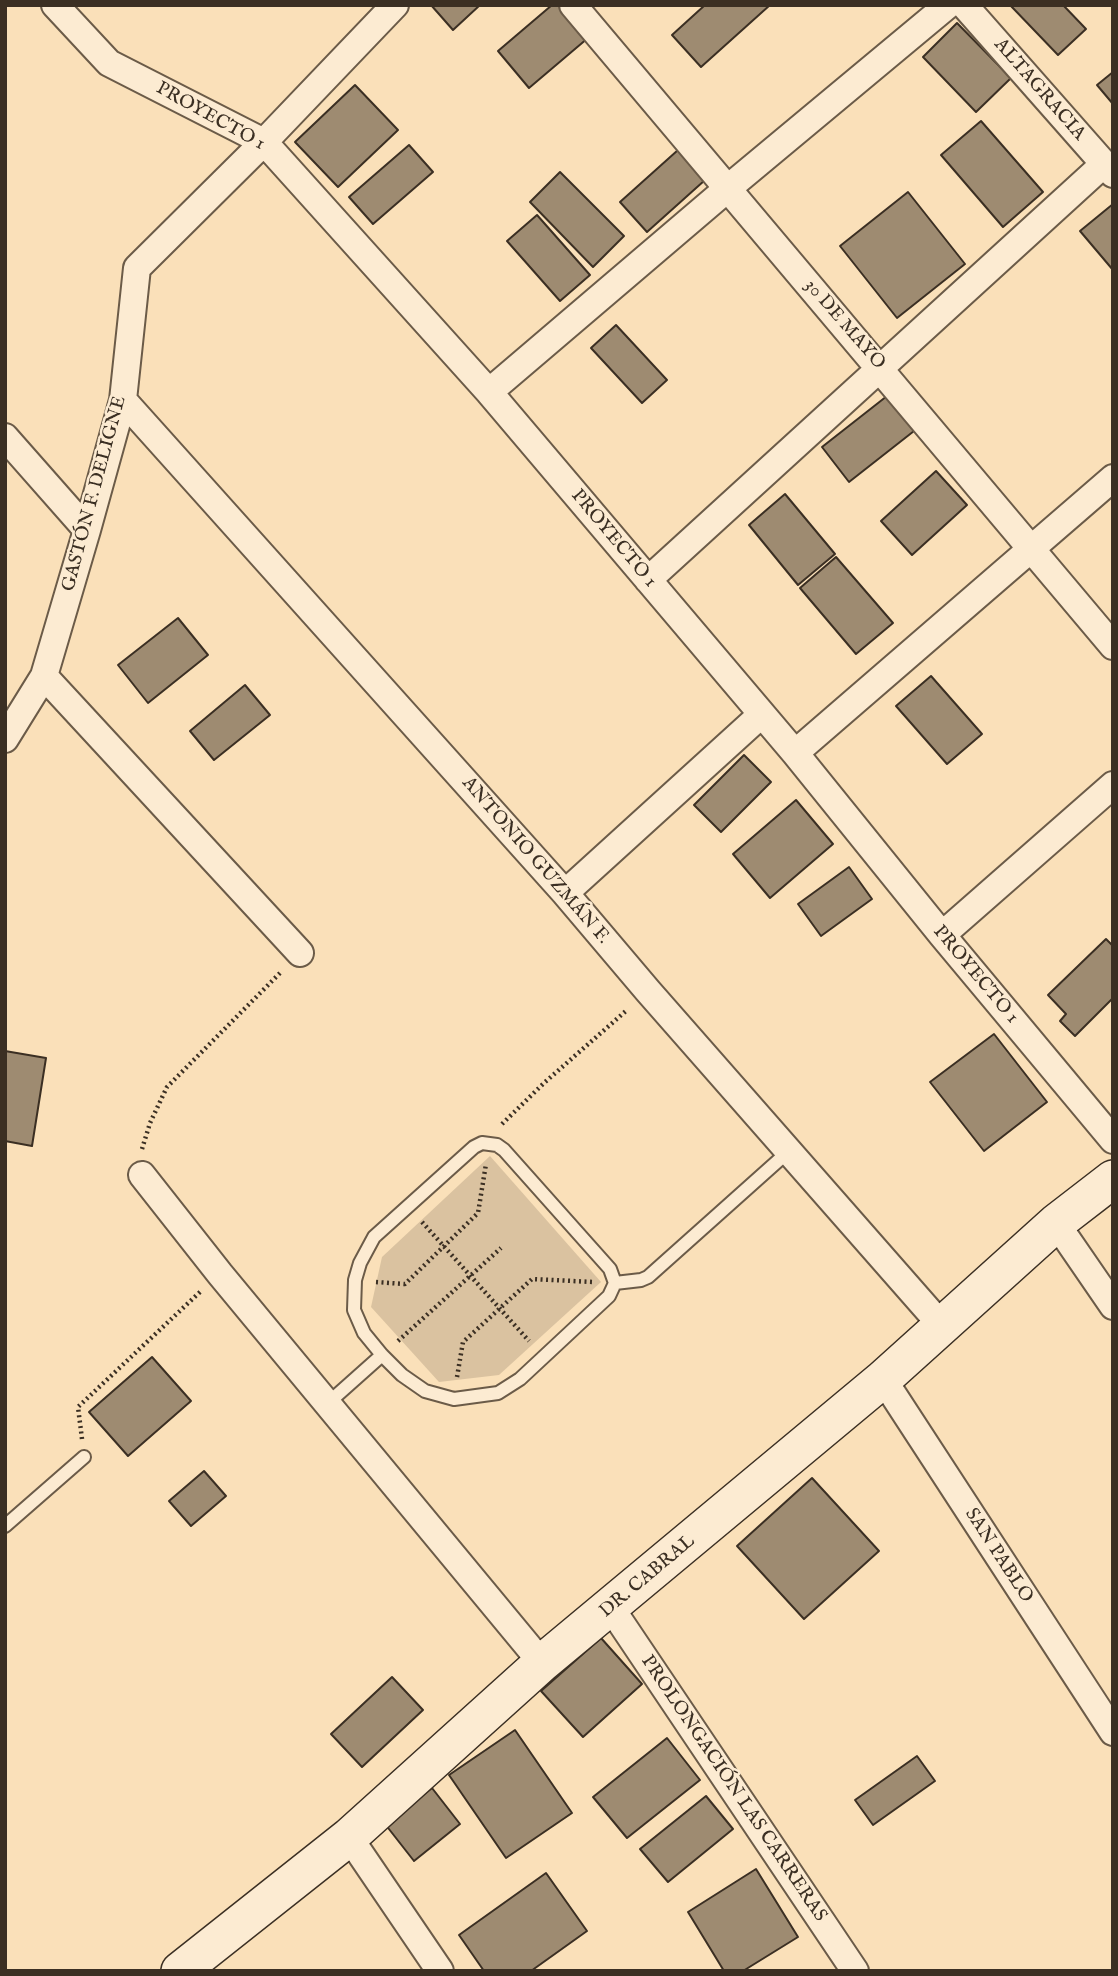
<!DOCTYPE html>
<html>
<head>
<meta charset="utf-8">
<style>
  body { margin:0 }
  #map { position:relative; width:1118px; height:1976px; overflow:hidden; background:#fae0b9; font-family:"IM FELL English",serif }
  canvas { display:block }
  .frame { position:absolute; inset:0; border:7px solid #3b2f23; pointer-events:none }
</style>
</head>
<body>
<div id="map">
<canvas width="1118" height="1976"></canvas>
<div class="frame"></div>
</div>
<script>
const ctx = document.querySelector('canvas').getContext('2d');
ctx.lineJoin = 'round';
function paint(path, color) { ctx.fillStyle = color; ctx.fill(path, 'evenodd'); }
function stroke(path, color, width, dash) { ctx.strokeStyle = color; ctx.lineWidth = width; ctx.lineCap = dash ? 'butt' : 'round'; ctx.setLineDash(dash || []); ctx.stroke(path); }
function label(font, color, halo, rows, align = 'center') {
  ctx.font = font + ' "IM FELL English",serif'; ctx.lineWidth = 5; ctx.setLineDash([]); ctx.textBaseline = 'middle'; ctx.strokeStyle = halo; ctx.fillStyle = color; for (const [text, x, y, turn = 0] of rows) {
    ctx.save(); ctx.translate(x, y); ctx.rotate((+turn || 0) * Math.PI / 180); ctx.textAlign = isNaN(turn) ? turn : align; if (halo) ctx.strokeText(text, 0, 0); ctx.fillText(text, 0, 0); ctx.restore();
  }
}
paint(new Path2D(`
  M490,1156L601,1282L499,1375L439,1382L371,1307L382,1257Z`), '#dac2a0');
const building = new Path2D(`
  M431,5H480L453,30Z
  M552,5H572L595,32L529,88L498,51Z
  M705,5H770L701,67L672,35Z
  M1010,5H1063L1086,29L1058,55Z
  M957,23L1011,78L976,112L923,57Z
  M1113,72V104L1097,85Z
  M355,85L398,130L338,187L295,142Z
  M981,121L1043,192L1003,227L941,155Z
  M409,145L433,172L373,224L349,197Z
  M678,150L705,180L647,232L620,202Z
  M560,172L624,236L593,267L530,202Z
  M908,192L965,264L897,318L840,246Z
  M1113,204V270L1080,231Z
  M537,215L590,275L560,301L507,241Z
  M616,325L667,380L642,403L591,348Z
  M887,396L914,431L849,482L822,447Z
  M936,471L967,505L912,555L881,521Z
  M785,494L835,554L798,585L749,525Z
  M836,557L893,623L856,654L800,588Z
  M178,618L208,655L148,703L118,665Z
  M931,676L982,734L947,764L896,706Z
  M245,685L270,715L214,760L190,731Z
  M744,755L771,782L721,832L694,805Z
  M796,800L833,844L770,898L733,854Z
  M849,867L872,899L821,936L798,904Z
  M1106,939L1113,946V998L1075,1036L1060,1021L1066,1014L1048,995Z
  M994,1034L1047,1102L984,1151L930,1082Z
  M5,1051L46,1058L32,1146L5,1141Z
  M152,1357L191,1401L128,1456L89,1412Z
  M204,1471L226,1496L191,1526L169,1501Z
  M812,1478L879,1551L804,1619L737,1546Z
  M601,1638L642,1684L583,1737L541,1691Z
  M392,1677L423,1710L362,1767L331,1734Z
  M515,1730L572,1813L506,1858L449,1775Z
  M667,1738L700,1780L627,1838L593,1797Z
  M917,1756L935,1781L873,1825L855,1800Z
  M432,1788L460,1824L414,1861L385,1824Z
  M706,1796L733,1829L668,1882L640,1849Z
  M756,1869L798,1937L743,1971H724L688,1912Z
  M546,1873L587,1931L531,1971H484L459,1935Z`);
paint(building, '#9e8b71');
stroke(building, '#3b2f23', 2);
const lane = new Path2D(`
  M482,1143L497,1145L504,1150L610,1269L615,1283L609,1296L520,1379L498,1393L454,1399L425,1391L402,1375L382,1355L364,1333L354,1310L355,1280L360,1263L374,1237L474,1147Z
  M615,1283L641,1280L648,1277L789,1151
  M327,1404L382,1355
  M5,1526L84,1457`);
const street = new Path2D(`
  M55,5L109,63L264,142L489,392L795,753L942,935L1113,1140
  M573,5L1113,646
  M964,5L1113,174
  M489,392L727,189L948,5
  M123,400L565,893L648,991L943,1327
  M5,437L87,530
  M648,580L1104,164
  M44,676L300,953
  M5,739L44,676L87,530L123,400L137,268L264,142L395,5
  M795,753L1113,478
  M565,893L762,714
  M942,935L1113,785
  M142,1175L220,1274L542,1663
  M1056,1223L1113,1306
  M883,1379L1113,1732
  M611,1608L855,1971
  M349,1837L440,1971`);
const secondary = new Path2D(`
  M180,1971L349,1837L542,1663L883,1379L1056,1223L1113,1179`);
stroke(lane, '#6b5b48', 16);
stroke(street, '#6b5b48', 30);
stroke(secondary, '#3b2f23', 40);
stroke(new Path2D(`
  M502,1124L544,1083L627,1010
  M142,1149L150,1123L167,1087L281,972
  M422,1222L529,1341
  M376,1282L405,1284L478,1213L486,1164
  M398,1341L501,1248
  M457,1377L463,1342L532,1279L593,1282
  M82,1439L78,1407L201,1291`), '#3b2f23', 4.5, [2, 3.5]);
stroke(lane, '#fcebd2', 12);
stroke(street, '#fcebd2', 26);
stroke(secondary, '#fcebd2', 37);
label('19px', '#3b2f23', '#fcebd2', [
  ["ALTAGRACIA",1039,90,49],
  ["PROYECTO 1",210,117,29],
  ["30 DE MAYO",844,325,49],
  ["GASTÓN F. DELIGNE",95,494,-75],
  ["PROYECTO 1",613,539,50],
  ["ANTONIO GUZMÁN F.",535,861,49],
  ["PROYECTO 1",975,975,50],
  ["SAN PABLO",998,1556,57],
  ["DR. CABRAL",648,1577,-40],
  ["PROLONGACIÓN LAS CARRERAS",733,1789,56]
]);
</script>
</body>
</html>
